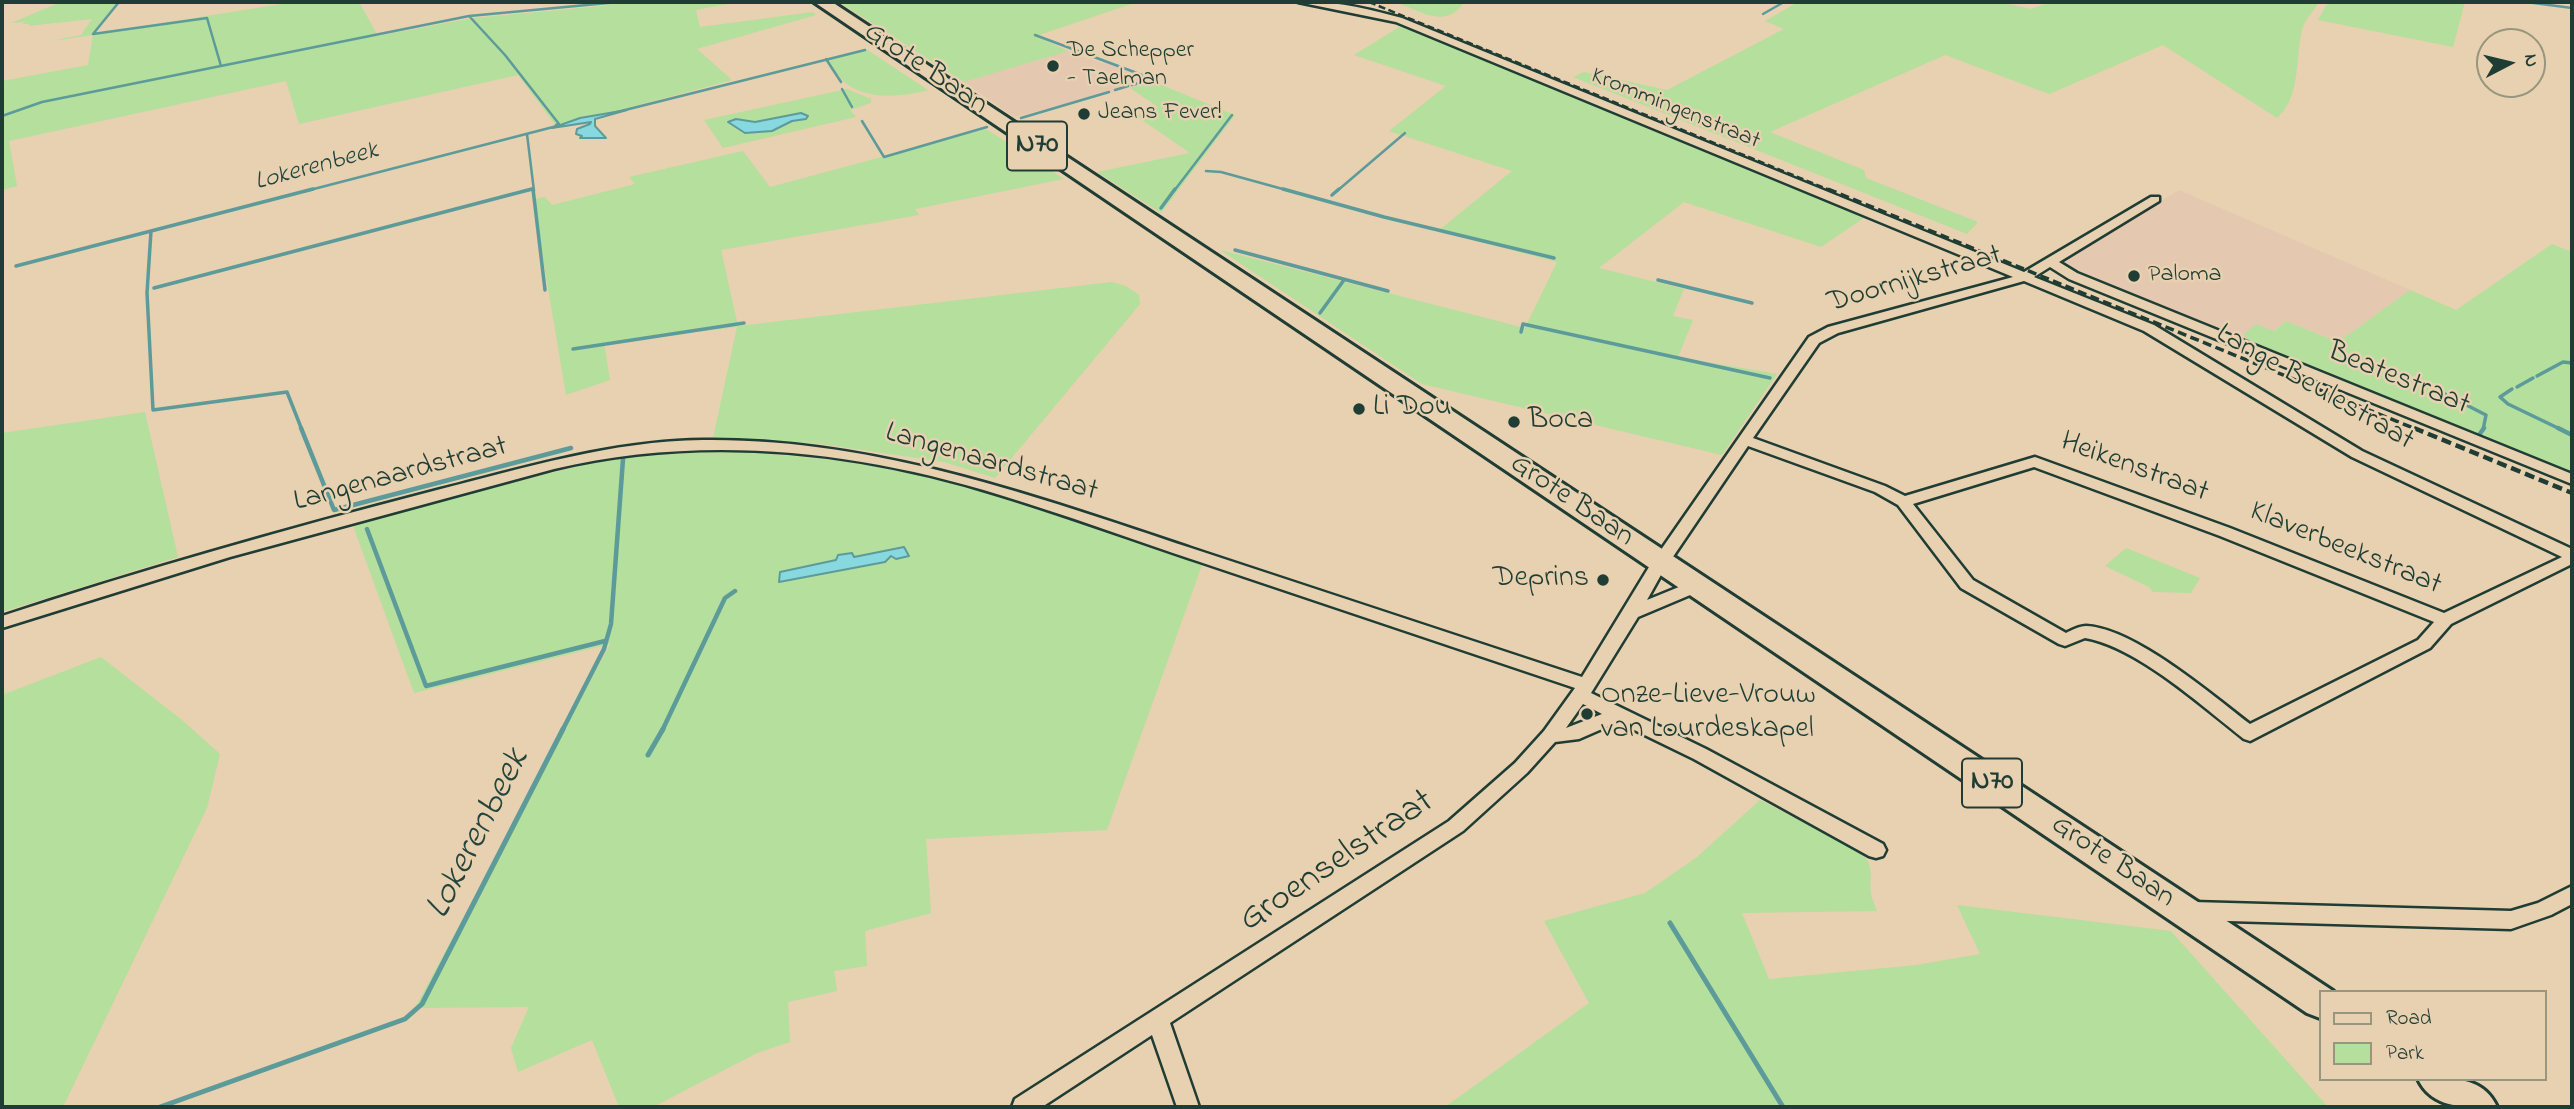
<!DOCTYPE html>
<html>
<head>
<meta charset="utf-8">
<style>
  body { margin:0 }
  #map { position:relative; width:2574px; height:1109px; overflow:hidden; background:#e7d1b0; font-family:"Indie Flower",sans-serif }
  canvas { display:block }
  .frame { position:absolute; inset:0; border:4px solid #1f3d34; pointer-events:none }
  .legend { position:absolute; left:2319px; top:990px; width:228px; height:91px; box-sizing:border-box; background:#e7d1b0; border:2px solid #97967e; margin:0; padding:9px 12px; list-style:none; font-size:21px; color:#1f3d34 }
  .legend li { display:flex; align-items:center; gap:14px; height:35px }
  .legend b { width:35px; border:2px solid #97967e }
  .north { position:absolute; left:2476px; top:28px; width:70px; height:70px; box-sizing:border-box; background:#e7d1b0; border:2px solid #97967e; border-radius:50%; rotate:83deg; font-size:19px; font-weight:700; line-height:28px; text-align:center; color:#1f3d34 }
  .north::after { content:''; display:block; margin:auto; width:24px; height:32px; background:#1f3d34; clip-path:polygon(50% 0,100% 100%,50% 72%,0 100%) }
</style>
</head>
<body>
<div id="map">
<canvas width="2574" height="1109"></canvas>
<div class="frame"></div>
<ul class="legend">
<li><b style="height:9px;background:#e7d1b0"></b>Road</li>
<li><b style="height:19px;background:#b4df9c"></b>Park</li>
</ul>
<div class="north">N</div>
</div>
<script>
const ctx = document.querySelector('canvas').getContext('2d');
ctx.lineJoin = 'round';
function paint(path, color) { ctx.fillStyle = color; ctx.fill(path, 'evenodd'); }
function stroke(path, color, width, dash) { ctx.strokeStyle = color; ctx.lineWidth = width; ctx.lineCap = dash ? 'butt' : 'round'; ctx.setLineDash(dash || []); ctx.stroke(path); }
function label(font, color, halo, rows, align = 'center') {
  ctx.font = font + ' "Indie Flower",sans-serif'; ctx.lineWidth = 5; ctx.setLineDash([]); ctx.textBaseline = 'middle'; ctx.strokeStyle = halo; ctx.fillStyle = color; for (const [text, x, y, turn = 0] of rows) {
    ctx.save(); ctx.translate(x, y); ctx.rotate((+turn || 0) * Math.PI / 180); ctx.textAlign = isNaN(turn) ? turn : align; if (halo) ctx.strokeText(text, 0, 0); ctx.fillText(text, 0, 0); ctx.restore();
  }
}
paint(new Path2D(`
  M1068,51L1102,63L1106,62L1154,82L1014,117L964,82Z
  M2179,190L2410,290L2338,342L2286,321L2252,346L2057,266Z`), '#e4c8af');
paint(new Path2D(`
  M61,2H120L94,34L294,2H359L378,36L473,18L603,6L610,5L607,2H737L696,10L700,27L813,12L816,15L697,49L732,80L557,127L518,75L299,124L286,81L9,141L17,186L2,190V81L88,65L93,35L52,41L81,35L92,19L28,26L30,24H23L24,22L11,23Z
  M839,2H1137L1036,36L1068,51L964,82Z
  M1396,2H1464C1446,30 1420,11 1396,2Z
  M1798,2H2001L2031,9L2051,2H2319C2314,11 2304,20 2302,30C2295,59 2301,97 2277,118L2163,45L2049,94L1945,55L1770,132L1864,170L1866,178L1978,222L1967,234L1573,77L1584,72L1667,90L1784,29L1765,21Z
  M2328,2H2465L2453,47L2318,20Z
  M1404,24L1868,215L1821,247L1684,202L1599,268L1684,289L1673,316L1693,320L1678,357L1777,374L1722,455L1422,384L1220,250L1525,328L1557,262L1438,231L1512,171L1389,131L1446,86L1354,55Z
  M866,49L928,90C901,97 867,101 843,81C837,75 832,66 826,59Z
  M1154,82L1235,115L1161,213L1097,172L1190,153L1135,115L1158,107L1130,88Z
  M847,89L871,99V103L850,110L856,117L723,148L704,120Z
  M986,129L1064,179L915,209L919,215L721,250L738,326L1112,282L1126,286L1139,295L1140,304L995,478L944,462L821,444L713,438L737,327L604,343L610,380L566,395L533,199L545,197L552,205L635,184L629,177L743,151L770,187Z
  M2552,244L2572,252V475L2252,346L2244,334L2256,324L2274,331L2286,321L2338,342L2410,290L2456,310Z
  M145,412L178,557L2,612V433Z
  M675,449H716L857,462L924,473L1071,519L1202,565L1107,830L926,839L931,913L865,931L867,966L834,971L837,991L788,1002L790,1042L757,1053L653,1107H619L592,1040L518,1072L511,1048L529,1007L415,1008L610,644L414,693L352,523L599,461Z
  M2126,548L2200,578L2191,593L2153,592L2149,587L2105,566Z
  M101,657L182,720L220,754L207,808L63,1107H2V695Z
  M1760,800L1858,850C1876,866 1869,873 1871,894C1872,899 1875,906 1877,911L1742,913L1769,979L1916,965L1980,954L1957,905L2171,931L2328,1107H1445L1589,1003L1544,921L1645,893L1697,857Z`), '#b4df9c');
const water = new Path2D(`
  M627,110L595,119V126L606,138H580L582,136L576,134L577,129L590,124L591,122L552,128L580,118Z
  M801,113L808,116L806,119L792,121L772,131L745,133L728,122L736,119L755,122Z
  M904,547L909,556L896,559L891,556L885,562L779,582L780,572L836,560L838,555L852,553L854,557Z`);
paint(water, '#87d9df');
stroke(water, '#5d9b9b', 2);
stroke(new Path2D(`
  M119,2L93,34L207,18L221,66
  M2526,2L2572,8
  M1763,14L1784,2
  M470,17L505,55L559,124L556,125
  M1035,35L1153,79L1132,85
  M826,59L841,82
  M842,89L852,107
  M1115,90L1128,86
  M613,113L865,50
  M2,116L42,102L469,16L619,2
  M1021,118L1109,92
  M862,121L884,157L987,127
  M527,134L534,191
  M1206,171L1221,172L1290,191
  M306,191L557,126
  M525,191L533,189
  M1174,191L1232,115
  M1337,191L1405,133`), '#5d9b9b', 2.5);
stroke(new Path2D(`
  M533,189L545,290
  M1283,189L1384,217L1554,258
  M1332,195L1339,189
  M1161,208L1175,189
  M151,231L147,293L153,410L287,392L302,430
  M1235,250L1388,291
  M16,266L313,189
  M1658,280L1752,303
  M154,288L532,189
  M1320,313L1344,280
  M1521,332L1523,324L1770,378
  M573,349L744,323
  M2537,376L2563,362L2572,363
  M2517,387L2533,378
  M2433,388L2486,415L2483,430
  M2512,389L2500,397L2508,404L2562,430`), '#5d9b9b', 3.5);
stroke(new Path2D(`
  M301,428L334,510L571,448
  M2558,428L2572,435
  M2479,435L2484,428
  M367,529L426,686L605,641
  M562,731L604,649L611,624L623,459L622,454L619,455
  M662,731L725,598L735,591`), '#5d9b9b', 4.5);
stroke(new Path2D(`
  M648,755L663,729
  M1670,923L1783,1107
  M160,1107L405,1019L422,1004L563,729`), '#5d9b9b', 5);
const street = new Path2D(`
  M1298,2C1334,0 1368,9 1402,18L2024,272L2151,197H2159V201L2059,262L2077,273L2572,474V484L2069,279L2050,267L2034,277L2154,325L2362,451L2572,549V564L2451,624L2430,648L2250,741L2244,739C2202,706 2137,647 2085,638L2065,646L2059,644L1961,588L1898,505L1875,492L1748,446L1662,573L1647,600L1696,580L1702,582L1704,586L1702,590L1638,617L1591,693L1706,749L1883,844L1886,850L1883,856L1876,858L1869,856L1694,759L1618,722L1579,739L1555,742L1527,773L1463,831L1170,1023L1199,1107H1177L1152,1035L1042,1107H1012L1015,1099L1449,821L1515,763L1544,731L1575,688C1449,646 1323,603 1197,561C1131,539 1066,515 1000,495C855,450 702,434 554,469L230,557L2,628V616C145,569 290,528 437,490C525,468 611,441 703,440C873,438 1032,495 1191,548C1322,591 1452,634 1582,677L1649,567L1809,337L1828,327L2013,277L1396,22ZM2024,281L2144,331L2352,457L2562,557L2444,613L2230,528L2035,457L1905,496L1885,486L1753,438L1819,343L1838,333ZM2034,467L2220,536L2434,622L2418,640L2250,724C2212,695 2134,628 2086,626C2079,626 2072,630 2066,633L1973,580L1913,504ZM1583,704L1602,714L1566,728Z
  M2572,886V904L2551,915L2511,929L2193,920L2186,917L2183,911L2186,905L2193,902L2511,911L2538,903Z`);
const primary = new Path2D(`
  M814,2H832L2333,991L2320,992V1018L2307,1013Z
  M2418,1079C2449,1079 2482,1074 2497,1107C2466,1108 2432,1109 2418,1079Z`);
stroke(street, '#1f3d34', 5);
stroke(primary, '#1f3d34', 6);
paint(street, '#e7d1b0');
paint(primary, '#e7d1b0');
stroke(new Path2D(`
  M1369,2L1832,191`), '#1f3d34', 2.5, [7, 3.5]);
stroke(new Path2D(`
  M1828,189L2418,430`), '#1f3d34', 3.5, [9, 4.5]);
stroke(new Path2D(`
  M2414,428L2572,493`), '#1f3d34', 4.5, [10, 5]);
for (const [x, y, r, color] of [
  [1053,66,7,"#1f3d34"],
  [1084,114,7,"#1f3d34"],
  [2134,276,7,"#1f3d34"],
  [1359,409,7,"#1f3d34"],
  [1514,422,7,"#1f3d34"],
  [1603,580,7,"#1f3d34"],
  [1587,714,7,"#1f3d34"]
]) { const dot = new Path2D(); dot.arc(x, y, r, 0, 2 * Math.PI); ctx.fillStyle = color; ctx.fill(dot); stroke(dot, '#e7d1b0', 2.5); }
label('24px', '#1f3d34', '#e7d1b0', [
  ["De Schepper",1067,52],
  ["- Taelman",1067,80],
  ["Jeans Fever!",1098,114],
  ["Paloma",2148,276]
], 'left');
label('24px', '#1f3d34', '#e7d1b0', [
  ["Krommingenstraat",1675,110,22]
]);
label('italic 26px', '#24453d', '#e7d1b0', [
  ["Lokerenbeek",317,168,-15]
]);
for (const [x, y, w] of [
  [1037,146,60],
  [1992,783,60]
]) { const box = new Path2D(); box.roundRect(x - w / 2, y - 24.5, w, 49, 5); ctx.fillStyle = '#e7d1b0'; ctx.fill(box); stroke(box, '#1f3d34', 2); }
label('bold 28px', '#1f3d34', null, [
  ["N70",1037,146],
  ["N70",1992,783]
]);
label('30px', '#1f3d34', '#e7d1b0', [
  ["Grote Baan",925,70,34],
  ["Doornijkstraat",1915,281,-16],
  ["Beatestraat",2398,380,22],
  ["Lange Beulestraat",2314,389,30],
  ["Langenaardstraat",991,464,16],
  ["Heikenstraat",2134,469,20],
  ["Langenaardstraat",401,476,-15],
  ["Grote Baan",1571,502,34],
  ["Klaverbeekstraat",2345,550,22],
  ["Grote Baan",2112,863,34]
]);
label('30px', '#1f3d34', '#e7d1b0', [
  ["Li Dou",1373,409],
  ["Boca",1528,422],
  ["Deprins",1589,580,"right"],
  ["Onze-Lieve-Vrouw",1601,697],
  ["van Lourdeskapel",1601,731]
], 'left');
label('37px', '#1f3d34', '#e7d1b0', [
  ["Groenselstraat",1338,863,-34]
]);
label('italic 38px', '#24453d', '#e7d1b0', [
  ["Lokerenbeek",480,835,-63]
]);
</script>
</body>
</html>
